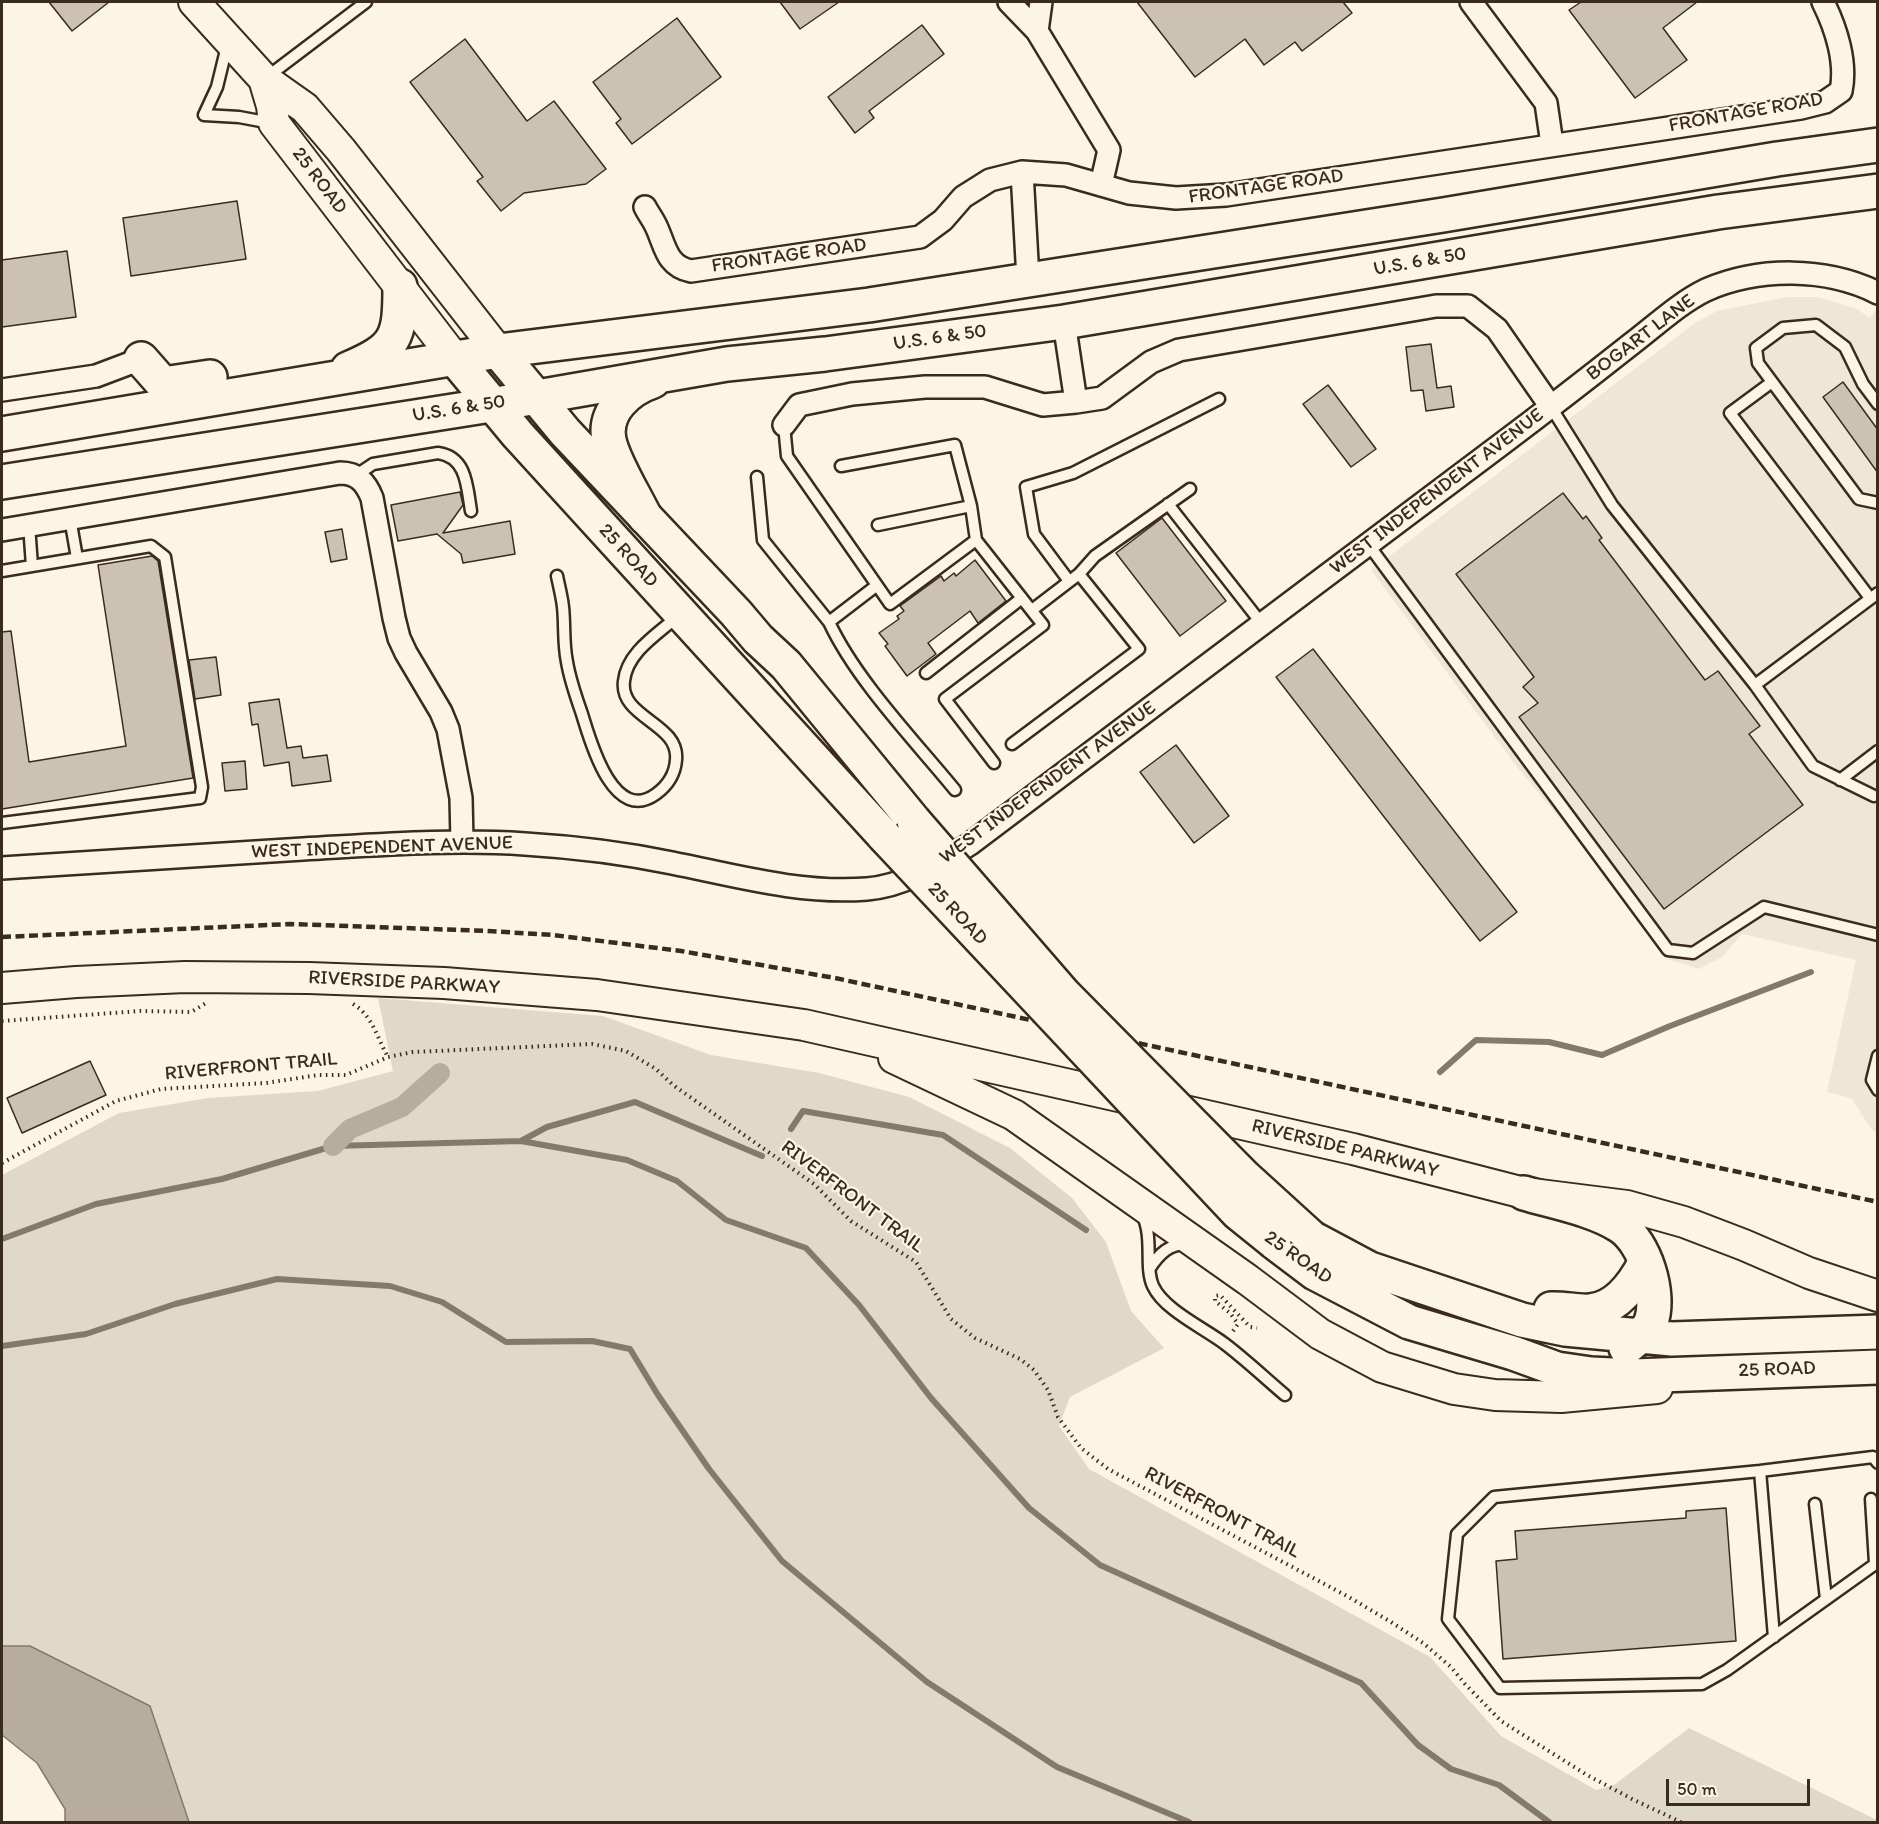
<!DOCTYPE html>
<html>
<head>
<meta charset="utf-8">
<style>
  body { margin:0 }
  #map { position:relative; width:1879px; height:1824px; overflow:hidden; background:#fcf5e5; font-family:Itim,sans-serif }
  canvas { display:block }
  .frame { position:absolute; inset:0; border:3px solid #3b2a1e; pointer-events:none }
  .scale { position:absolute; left:1666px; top:1779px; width:144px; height:27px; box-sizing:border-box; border:3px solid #3b2a1e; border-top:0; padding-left:8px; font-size:18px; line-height:21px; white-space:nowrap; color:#3b2a1e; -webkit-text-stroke:4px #fcf5e5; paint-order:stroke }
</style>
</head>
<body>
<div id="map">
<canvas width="1879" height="1824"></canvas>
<div class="frame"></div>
<div class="scale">50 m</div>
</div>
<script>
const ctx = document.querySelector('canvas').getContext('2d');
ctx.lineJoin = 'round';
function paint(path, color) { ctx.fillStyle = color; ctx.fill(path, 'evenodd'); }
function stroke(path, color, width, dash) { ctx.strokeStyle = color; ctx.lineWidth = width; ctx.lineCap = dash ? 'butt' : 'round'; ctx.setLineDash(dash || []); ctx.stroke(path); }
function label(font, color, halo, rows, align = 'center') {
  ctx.font = font + ' Itim,sans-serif'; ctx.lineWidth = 4.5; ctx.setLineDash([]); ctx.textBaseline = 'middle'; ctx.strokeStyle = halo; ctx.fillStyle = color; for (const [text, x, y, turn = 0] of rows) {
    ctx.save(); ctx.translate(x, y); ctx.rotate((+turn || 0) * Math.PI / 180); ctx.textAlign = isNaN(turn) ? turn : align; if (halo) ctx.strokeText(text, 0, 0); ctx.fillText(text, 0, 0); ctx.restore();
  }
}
paint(new Path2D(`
  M1787,297H1818L1857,309L1870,318L1877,308V1133L1871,1129L1851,1098L1827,1092L1856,960L1742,934L1722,957L1699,969L1668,959L1568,828L1517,767L1371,570L1695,323L1717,311Z`), '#eee6d6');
paint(new Path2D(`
  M378,998L603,1016L711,1055L819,1073L909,1097L1010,1148L1072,1198L1106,1242L1131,1311L1164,1348L1070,1397L1059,1426L1089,1469L1430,1657L1501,1736L1596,1790L1614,1785L1689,1728L1877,1820V1822H184L30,1646H2V1175L119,1113L208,1098L318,1091L393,1071Z`), '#e0d8c8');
const water = new Path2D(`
  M2,1646H30L150,1706L189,1822H65V1809L37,1763L2,1735Z`);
paint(water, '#b7ad9e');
stroke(water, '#85796b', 1.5);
stroke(new Path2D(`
  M1440,1072L1476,1040L1549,1042L1602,1055L1670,1026L1811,972
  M791,1129L803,1111L943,1135L1086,1230
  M521,1141L627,1160L677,1181L726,1220L806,1248L859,1305L931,1398L1029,1508L1100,1565L1361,1683L1418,1745L1451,1769L1499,1785L1549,1822
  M2,1239L96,1204L222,1179L333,1146L521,1141L547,1127L635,1102L762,1156
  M2,1346L86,1334L175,1304L277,1279L390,1286L442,1302L506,1342L592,1341L630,1349L658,1395L709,1469L782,1561L927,1682L1057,1767L1189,1822`), '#85796b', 6);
stroke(new Path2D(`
  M333,1146L350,1129L402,1107L440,1073`), '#b7ad9e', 20);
const building = new Path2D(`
  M49,2H109L72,31Z
  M780,2H839L800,29Z
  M1137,2H1343L1352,13L1302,51L1295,42L1264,65L1245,39L1195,77Z
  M1581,2H1697L1663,28L1687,60L1635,98L1569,10Z
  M677,18L721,77L632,144L616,123L621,119L593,82Z
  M922,25L944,54L869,111L874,118L855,133L828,97Z
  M465,39L527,121L554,101L606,169L586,184L524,193L501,211L477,181L483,177L410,82Z
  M237,201L246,259L131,276L123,218Z
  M67,251L76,317L2,327V260Z
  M1431,344L1437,388L1451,386L1454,407L1426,411L1423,390L1411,391L1406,347Z
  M1843,382L1878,430V473L1823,397Z
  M1328,385L1376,449L1351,467L1303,404Z
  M460,492L463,505L443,533L510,521L515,554L463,563L461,554L437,534L398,541L391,505Z
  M1563,493L1583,519L1586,516L1602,538L1599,540L1705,680L1718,671L1760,726L1749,734L1803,805L1664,909L1519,717L1538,703L1523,687L1534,677L1456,574Z
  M1162,518L1226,601L1180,636L1116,553Z
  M342,529L347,559L331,562L325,532Z
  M152,556L158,561L193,778L2,809V632L11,631L29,762L126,746L98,565Z
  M975,560L1006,601L978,623L970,611L928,643L936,654L907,676L885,646L888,644L879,633L899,619L897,616L904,611L900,606L904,603L941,576L944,581L954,573L956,576Z
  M1313,649L1517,912L1480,941L1276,677Z
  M216,657L221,695L195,699L189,660Z
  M279,699L287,748L301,746L303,758L327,755L331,781L292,786L289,762L264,766L258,724L252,725L249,703Z
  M1176,745L1229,816L1194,843L1140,772Z
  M245,761L247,789L225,791L222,763Z
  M90,1061L106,1095L22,1133L7,1098Z
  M1726,1508L1736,1641L1503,1659L1496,1561L1517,1559L1515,1531L1686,1518V1511Z`);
paint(building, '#ccc2b3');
stroke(building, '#3b2a1e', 1.5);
const service = new Path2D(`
  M227,46L217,87L204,115L239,117L271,123
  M267,77L366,2
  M1772,382L1730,413L1870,598
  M1878,404L1863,384L1845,347L1816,325L1783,328L1756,348L1758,363L1859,499L1878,503
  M1551,407L1612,505L1755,685L1813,766L1874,796
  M784,425L787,456L890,604L976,540L971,506L955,445L841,466
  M355,476L373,464L438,453C467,457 467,487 471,511
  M757,477L763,540L829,622L876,586
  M1168,504L1262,624
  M70,518L77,558
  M29,525L32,566
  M878,525L971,506
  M976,540L1043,625L945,699L994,763
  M1368,544L1668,950L1693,953L1764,907L1878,935
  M2,571L151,546L165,557L202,787L200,798L2,823
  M1079,574L1095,556L1190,489
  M557,576C559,586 562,597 563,607C565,625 563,643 567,662C570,680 576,697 582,714C590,740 613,825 656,794C667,786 675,774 676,760C680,723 619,718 624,681C627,652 658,634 678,616
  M1069,581L1034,534L1026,487L1073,473L1219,399
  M829,622C856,680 914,740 955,790
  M926,673L1022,598
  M1755,685L1878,593
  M1012,744L1139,649L1079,574L1032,610
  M1840,780L1878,751
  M1878,1056L1872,1080L1878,1090
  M1142,1214C1154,1238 1144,1267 1153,1286C1164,1310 1204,1328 1225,1344C1246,1360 1265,1378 1285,1395
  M1150,1268C1159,1254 1170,1243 1188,1244
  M1878,1463L1873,1457L1760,1471L1494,1497L1457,1534L1448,1619L1500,1688L1702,1684L1727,1670L1878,1562
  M1760,1471L1774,1637
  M1871,1499L1875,1563
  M1815,1504L1826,1599`);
const minor = new Path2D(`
  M1009,2L1037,31
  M1041,2L1037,31L1109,150L1101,185
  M1471,2L1546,103L1552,144
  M1022,172L1028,279
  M645,207C648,213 652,218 655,224C665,243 665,266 691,271L920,237L943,220L963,197L990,180L1022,172L1066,175L1129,193L1176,198L1226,195L1801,108L1825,102L1841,91C1847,62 1836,28 1823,2
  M1064,322L1076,402
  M2,390L96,376L141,359
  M784,425L799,405L852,394L925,387H985L1043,405L1076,402L1102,398L1151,362L1179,350L1436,306H1468L1497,329L1551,407
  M2,530L340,473C358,473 366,483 372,498L394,618L399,638L406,653L441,712L448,729L461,798L462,841
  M2,868C102,861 202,855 303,849C377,845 451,839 525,844C574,847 624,853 672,863C737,876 800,894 867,889C906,886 938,864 970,844C1146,711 1323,578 1499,446C1543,413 1587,379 1630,345C1654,327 1679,303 1706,290C1759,267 1826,267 1878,293`);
const secondary = new Path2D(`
  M194,2L264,79L305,108L341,150L498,351
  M264,79L272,106L274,123L455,359
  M2,988L76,982L185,977L309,978L444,983L597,995L804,1025L1353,1149L1524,1193L1627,1206L1684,1222L1744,1245L1809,1273L1878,1296
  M894,1058L1014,1115L1248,1280L1320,1334L1382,1367L1454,1389L1495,1395L1561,1397L1657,1388`);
const primary = new Path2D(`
  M498,351L565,432L736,613L758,639L786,665L914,821
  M455,359L518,435L884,836
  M1524,1193C1554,1202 1594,1209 1620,1226C1645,1242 1661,1294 1651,1322C1647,1332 1634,1341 1626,1348
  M1312,1238L1370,1269L1522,1320L1565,1329L1672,1339L1878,1332
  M1274,1242L1315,1273L1409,1322L1513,1353L1557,1369L1591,1374L1634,1376L1878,1367
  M1551,1309C1564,1308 1577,1312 1590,1311C1616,1309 1634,1284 1645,1263`);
const trunk = new Path2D(`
  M141,359L163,384L210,377
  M348,369C397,348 400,338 400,286
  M2,434L498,351L869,305L1443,215L1777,159L1878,145
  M2,482L491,405L727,364L825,354L1064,322L1718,212L1878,191
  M645,517C635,496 613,461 609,440C603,411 629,389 653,381`);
stroke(service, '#3b2a1e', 15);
stroke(minor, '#3b2a1e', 26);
stroke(secondary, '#3b2a1e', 34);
stroke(primary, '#3b2a1e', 38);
stroke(trunk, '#3b2a1e', 38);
stroke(new Path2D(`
  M353,1004C373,1016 377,1038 388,1057
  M2,1021L140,1011L191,1012L208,1002
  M2,1163L116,1101L161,1089L266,1083L318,1075H346L388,1057L413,1052L592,1044L626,1051L656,1069L673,1085L814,1184L851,1221L916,1262L951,1319L975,1338L1020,1359L1034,1370L1048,1390L1058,1417L1081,1448L1108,1469L1347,1596L1391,1622L1423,1643L1451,1667L1465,1684L1501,1721L1587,1775L1634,1800L1681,1822
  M1233,1331L1238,1324L1230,1313L1215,1301V1296L1220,1295L1250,1327L1257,1328`), '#3b2a1e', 4, [1.5, 4.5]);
stroke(service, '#fcf5e5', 10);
stroke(minor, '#fcf5e5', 21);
stroke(secondary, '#fcf5e5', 30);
stroke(primary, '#fcf5e5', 33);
stroke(trunk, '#fcf5e5', 33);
stroke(new Path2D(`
  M2,937L290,924L488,931L553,935L681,951L835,978L1878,1202`), '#3b2a1e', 4.5, [9, 4.5]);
const primaryBridge = new Path2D(`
  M914,821L1063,993L1245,1177L1312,1238
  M884,836L1238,1213L1274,1242`);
stroke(primaryBridge, '#3b2a1e', 38, []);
stroke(primaryBridge, '#fcf5e5', 33);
label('20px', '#3b2a1e', '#fcf5e5', [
  ["FRONTAGE ROAD",1746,113,-10],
  ["25 ROAD",319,181,53],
  ["FRONTAGE ROAD",1266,187,-8],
  ["FRONTAGE ROAD",789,256,-8],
  ["U.S. 6 & 50",1420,262,-10],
  ["U.S. 6 & 50",940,338,-8],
  ["BOGART LANE",1641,338,-37],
  ["U.S. 6 & 50",459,409,-9],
  ["WEST INDEPENDENT AVENUE",1437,492,-37],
  ["25 ROAD",628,556,48],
  ["WEST INDEPENDENT AVENUE",1048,783,-36],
  ["WEST INDEPENDENT AVENUE",382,848,-2],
  ["25 ROAD",957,914,47],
  ["RIVERSIDE PARKWAY",404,983,3],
  ["RIVERFRONT TRAIL",251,1067,-5],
  ["RIVERSIDE PARKWAY",1345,1149,14],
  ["RIVERFRONT TRAIL",852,1197,37],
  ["25 ROAD",1298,1258,35],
  ["25 ROAD",1777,1370,-2],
  ["RIVERFRONT TRAIL",1222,1513,28]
]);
</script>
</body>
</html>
